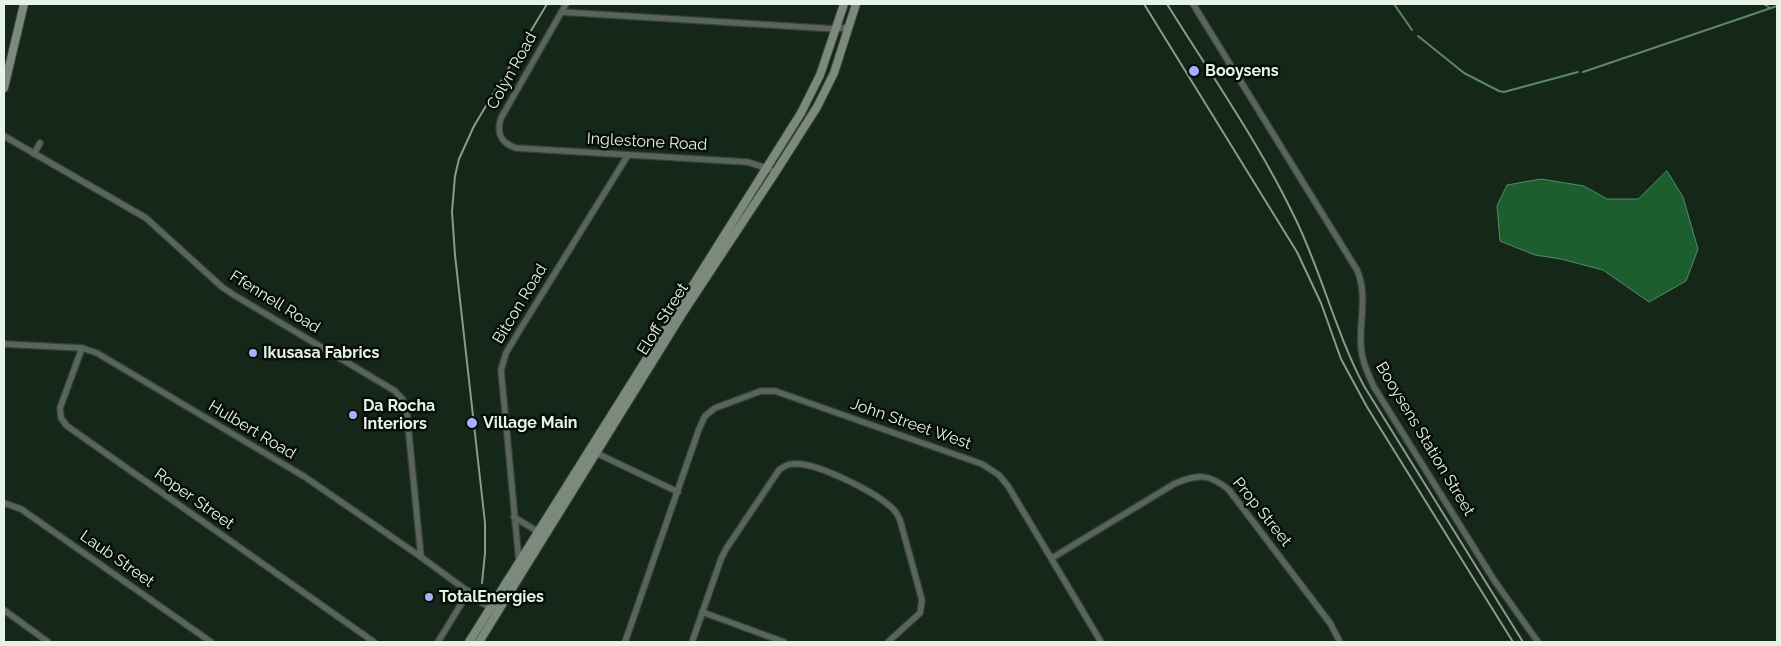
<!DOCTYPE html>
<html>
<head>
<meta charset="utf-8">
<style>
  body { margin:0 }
  #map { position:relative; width:1781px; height:646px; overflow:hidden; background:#152718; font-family:Raleway,sans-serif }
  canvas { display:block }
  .frame { position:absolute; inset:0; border:5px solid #e6f2e7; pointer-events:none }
</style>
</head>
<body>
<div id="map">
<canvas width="1781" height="646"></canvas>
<div class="frame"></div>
</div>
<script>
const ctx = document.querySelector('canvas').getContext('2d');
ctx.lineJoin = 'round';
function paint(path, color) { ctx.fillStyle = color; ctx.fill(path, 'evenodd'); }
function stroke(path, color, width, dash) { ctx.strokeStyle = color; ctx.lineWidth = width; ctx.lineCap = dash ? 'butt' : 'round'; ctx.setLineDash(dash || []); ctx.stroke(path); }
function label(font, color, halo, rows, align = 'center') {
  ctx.font = font + ' Raleway,sans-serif'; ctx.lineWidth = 5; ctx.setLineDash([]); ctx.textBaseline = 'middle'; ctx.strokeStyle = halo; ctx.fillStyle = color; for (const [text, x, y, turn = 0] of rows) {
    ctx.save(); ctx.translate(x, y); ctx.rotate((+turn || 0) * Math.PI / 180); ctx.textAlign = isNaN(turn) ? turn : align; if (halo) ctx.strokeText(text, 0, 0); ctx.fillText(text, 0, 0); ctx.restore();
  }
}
const water = new Path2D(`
  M1667,171L1683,197L1698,249L1686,281L1649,302L1603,270L1561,259L1535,255L1500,241L1497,206L1507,185L1541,179L1584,186L1607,199H1638Z`);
paint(water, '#1c5e2d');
stroke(water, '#598a65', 1);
stroke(new Path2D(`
  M1394,4L1412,30
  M1764,4L1770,8
  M1418,36L1464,73L1499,91L1504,92L1578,72
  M1583,72L1777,6`), '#598a65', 2);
const street = new Path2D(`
  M566,4L501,118C496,134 501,143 516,148L747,162L767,168L775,173
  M1193,4L1357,270C1368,295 1359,321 1361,347C1362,361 1368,374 1374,387L1494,580L1538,642
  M561,12L836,29L848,27
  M4,136L146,218L222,287L234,295L395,391L403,400L407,415L421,557
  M34,154L40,143
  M4,344L82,348L97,353L305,477L421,557L466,590L479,601L498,613
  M82,348L60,408L61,418L67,426L374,642
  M594,452L678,492
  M4,503L21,509L211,642
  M514,517L540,533
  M1052,558L1174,484C1197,474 1209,473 1229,490L1330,623L1340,642
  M519,562L501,370L506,353L521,328L628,155
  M475,594L495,606
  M4,610L48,642
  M702,612L784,642
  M438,642L469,591
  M625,642L699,429L705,416L715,408L761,391H775L982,464L999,475L1008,486L1101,642
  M692,642L721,559L726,549L779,470C783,467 787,464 792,464C815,461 878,493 894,510C897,513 898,516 900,520L922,600L920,613L888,642`);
const secondary = new Path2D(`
  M4,88L24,4
  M469,642L801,113L820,75L844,4
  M479,642L684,311L775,173L817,107L834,73L856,4`);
stroke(street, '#324335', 8);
stroke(secondary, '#324335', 10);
stroke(street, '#5b645c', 5.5);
stroke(secondary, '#7b8a7d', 8);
stroke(new Path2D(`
  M1144,4L1297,252L1321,303L1341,359L1367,407L1513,642
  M1167,4C1211,75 1260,144 1296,220C1322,274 1336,333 1364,386L1523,642
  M482,583L485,553V523L455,255L452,212L455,176L459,159L474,126L547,4`), '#8b9a8d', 2);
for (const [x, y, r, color] of [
  [1194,71,6,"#a8b0fc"],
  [253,353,5,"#a8b0fc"],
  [353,415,5,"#a8b0fc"],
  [472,423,6,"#a8b0fc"],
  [429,597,5,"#a8b0fc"]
]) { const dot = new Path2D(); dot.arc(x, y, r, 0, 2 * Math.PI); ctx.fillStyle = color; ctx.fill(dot); stroke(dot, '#060e07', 2); }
label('16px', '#e6f2e7', '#060e07', [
  ["Colyn Road",512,71,-61],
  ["Inglestone Road",647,142,3],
  ["Ffennell Road",275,302,32],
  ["Bitcon Road",520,304,-59],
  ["Eloff Street",663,319,-58],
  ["John Street West",911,424,19],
  ["Hulbert Road",252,430,31],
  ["Booysens Station Street",1425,439,59],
  ["Roper Street",194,499,35],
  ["Prop Street",1262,512,51],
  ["Laub Street",117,559,35]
]);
label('bold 16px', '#e6f2e7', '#060e07', [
  ["Booysens",1205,71],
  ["Ikusasa Fabrics",263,353],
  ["Da Rocha",363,406],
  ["Interiors",363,424],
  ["Village Main",483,423],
  ["TotalEnergies",439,597]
], 'left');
</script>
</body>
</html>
